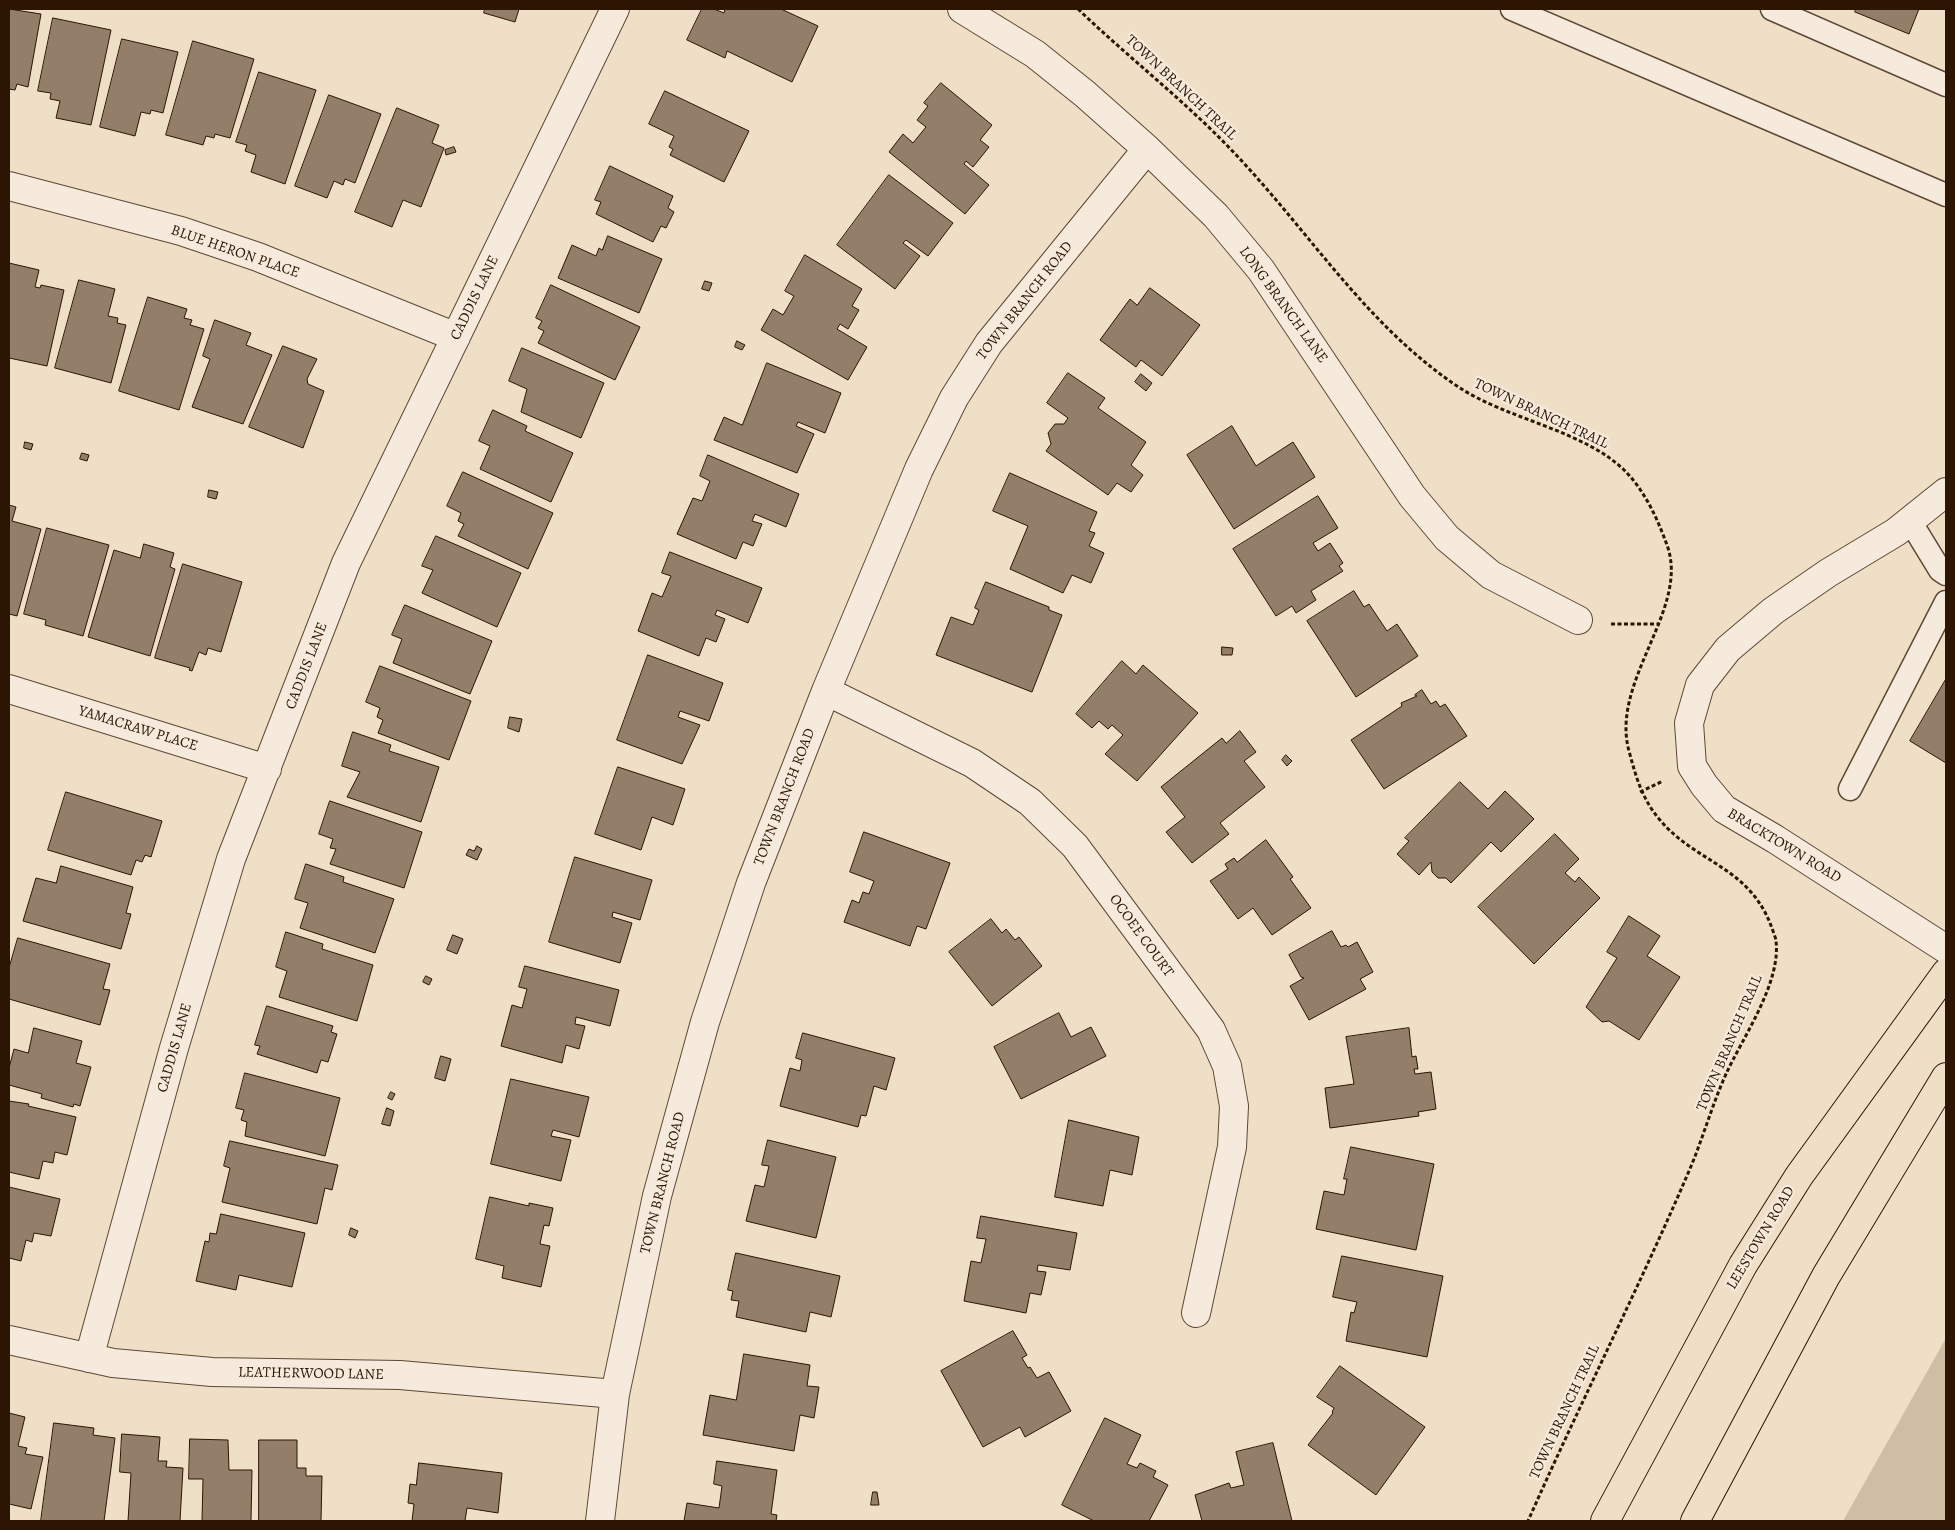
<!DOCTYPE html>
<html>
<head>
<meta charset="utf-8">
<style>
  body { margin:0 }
  #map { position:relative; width:1955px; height:1530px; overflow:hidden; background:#f0dfc7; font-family:Alegreya,serif }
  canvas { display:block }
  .frame { position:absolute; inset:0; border:10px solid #2c1503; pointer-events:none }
</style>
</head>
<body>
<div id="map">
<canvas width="1955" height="1530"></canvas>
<div class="frame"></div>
</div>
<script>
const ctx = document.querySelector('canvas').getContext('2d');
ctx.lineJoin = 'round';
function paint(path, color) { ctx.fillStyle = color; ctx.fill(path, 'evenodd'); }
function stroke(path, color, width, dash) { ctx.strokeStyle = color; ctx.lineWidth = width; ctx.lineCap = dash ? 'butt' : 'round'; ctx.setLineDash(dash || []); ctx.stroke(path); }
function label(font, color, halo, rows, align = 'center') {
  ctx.font = font + ' Alegreya,serif'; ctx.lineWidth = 4.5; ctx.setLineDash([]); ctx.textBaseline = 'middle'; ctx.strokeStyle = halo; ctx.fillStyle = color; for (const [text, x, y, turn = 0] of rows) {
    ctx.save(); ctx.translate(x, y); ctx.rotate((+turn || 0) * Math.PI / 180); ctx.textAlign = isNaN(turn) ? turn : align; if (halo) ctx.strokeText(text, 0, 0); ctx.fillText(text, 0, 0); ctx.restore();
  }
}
paint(new Path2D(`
  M1946,1338V1521H1843Z`), '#cfbda6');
const building = new Path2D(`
  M9,9L41,14L28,87L17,84L15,90L9,89Z
  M485,9H519L515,22L484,13Z
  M702,9H714L724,13L725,9H781L818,26L792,82L727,51L725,58L687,40Z
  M1856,9H1919L1909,34L1855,12Z
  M53,18L111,30L91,125L56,118L60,101L50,99L51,93L38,91Z
  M122,39L178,52L163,113L151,110L150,114L141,112L135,136L100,127Z
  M193,41L254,59L230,138L215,134L214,138L206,136L203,145L166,135Z
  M259,72L316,90L285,184L251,172L256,155L245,151L247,145L236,142Z
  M941,83L992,125L980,140L989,147L973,167L966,161L964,164L989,185L965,214L889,152L903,134L913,143L926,127L917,120L928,106L924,103Z
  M665,91L749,131L724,182L670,155L673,149L669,147L674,136L649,124Z
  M329,95L381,114L355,183L345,179L343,185L334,181L327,198L295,186Z
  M397,108L439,125L432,143L444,148L421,207L403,200L392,227L355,212Z
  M454,147L456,152L446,155L445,150Z
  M610,166L673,196L668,208L674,212L666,228L661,226L653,242L596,214L601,202L595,200Z
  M889,175L953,223L928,256L906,240L903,243L920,256L895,289L837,245Z
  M608,236L662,259L639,313L558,278L572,245L596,256L599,248L602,250Z
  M805,255L862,289L852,306L859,310L848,329L840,324L837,329L867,347L848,380L761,330L773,309L783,315L794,296L785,291Z
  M9,263L39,270L35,287L40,288L41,285L64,290L47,366L9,358Z
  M79,280L115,289L108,316L118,318L117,323L126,325L111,383L55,368Z
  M705,281L712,283L709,291L702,289Z
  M551,285L640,327L615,380L538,343L544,331L538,328L542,321L536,318Z
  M1150,288L1200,325L1162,376L1141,360L1136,367L1100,340L1130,299L1137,305Z
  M148,297L187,309L184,318L192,320L190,325L204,329L179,410L119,391Z
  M215,320L251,333L246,345L272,355L243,424L192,407L210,359L203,356Z
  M737,341L745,345L742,350L735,347Z
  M283,346L317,359L307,379L308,384L324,391L303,448L249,427Z
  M522,348L604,383L581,438L521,412L527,389L509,381Z
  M767,363L841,393L825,433L798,422L796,426L814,434L797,473L714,440L724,417L742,425Z
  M1068,373L1105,398L1098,408L1146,442L1131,465L1143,475L1131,492L1117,483L1108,495L1046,451L1051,444L1048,433L1055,424H1064L1068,418L1047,403Z
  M1141,374L1152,383L1146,391L1135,382Z
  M493,410L527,426L525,431L573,453L551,502L480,469L490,446L479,441Z
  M1232,426L1256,466L1293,442L1315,477L1234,529L1187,455Z
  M25,442L33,444L31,450L24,448Z
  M82,453L89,455L87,461L80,459Z
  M708,455L799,494L786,527L755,514L752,521L762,524L753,546L743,542L736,559L677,534L693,498L702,501L710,481L700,476Z
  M463,472L553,513L528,569L458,536L464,524L458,521L461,513L447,506Z
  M1010,473L1097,512L1089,531L1095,533L1089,546L1104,553L1091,583L1072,575L1063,593L1010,569L1028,526L993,511Z
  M209,490L218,492L216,499L208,497Z
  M1318,496L1338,528L1313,543L1318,551L1330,543L1343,563L1339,566L1343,571L1311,591L1316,600L1296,613L1292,606L1276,616L1233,549Z
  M9,505L16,507L12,521L41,529L17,616L9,614Z
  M47,528L109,545L83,636L45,625L46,620L24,614Z
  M436,536L521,573L497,627L422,593L433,570L422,566Z
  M144,544L174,553L170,567L175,569L150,656L88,637L114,550L140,558Z
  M670,552L762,588L748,623L717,610L715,615L725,619L716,642L706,638L699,656L638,631L652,593L662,597L671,576L662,573Z
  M183,564L242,582L221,652L208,648L206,655L199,652L192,671L189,670L190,668L155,658Z
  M986,582L1049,607V610L1062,615L1032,692L936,655L951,617L973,625L979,610L975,608Z
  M1354,591L1364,607L1369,604L1387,631L1397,624L1418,656L1356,697L1307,621Z
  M405,605L492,641L470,694L393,663L402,639L392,635Z
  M1222,647L1233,648L1232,655H1222Z
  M648,655L723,683L709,721L680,711L678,717L700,725L682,764L617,740Z
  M1122,661L1136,674L1143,665L1198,713L1137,781L1105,754L1123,735L1112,725L1108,729L1099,721L1092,728L1076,714Z
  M380,666L471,701L449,760L378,733L383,720L377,717L380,708L366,702Z
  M1946,679V763L1910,741Z
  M1422,690L1431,704L1436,701L1440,707L1445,704L1467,736L1384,789L1351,740L1402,706L1401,703L1417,696L1415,695Z
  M510,717L522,719L519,732L508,728Z
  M1240,731L1256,752L1244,761L1265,787L1220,823L1229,834L1192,863L1166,832L1185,817L1161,787L1222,738L1226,743Z
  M353,732L391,745L389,751L439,767L421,822L347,797L360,772L342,766Z
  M1286,755L1292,761L1287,766L1282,760Z
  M618,767L685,789L673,825L652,817L641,850L595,834Z
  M1460,782L1488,809L1505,791L1534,819L1501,852L1491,842L1451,883L1446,878H1438L1432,872L1431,862L1419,875L1397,854L1409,841L1405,838Z
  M66,792L162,821L151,857L145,855L142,862L136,860L131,875L48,850Z
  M330,801L422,832L404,888L330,864L336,849L330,848L333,839L319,834Z
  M864,832L950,863L926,929L917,926L910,946L844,922L852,900L859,903L863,892L869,894L874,881L850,872Z
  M1555,834L1579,859L1565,873L1575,882L1579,877L1600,898L1534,964L1478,907Z
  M1266,840L1293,877L1290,879L1311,908L1272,935L1253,908L1238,919L1210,881L1228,869L1225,864L1234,858L1237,862Z
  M477,846L482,849L477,860L466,855L469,849L474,851Z
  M575,857L652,880L640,920L613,912L612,917L632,923L620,963L549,942Z
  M306,864L344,877L343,882L394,899L375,953L300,928L308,903L295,899Z
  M61,866L133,887L126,913L131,914L121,949L23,921L36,878L56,883Z
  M1629,916L1660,936L1647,956L1680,977L1639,1040L1609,1021L1602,1022L1586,1007L1617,958L1607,952Z
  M991,919L1002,933L1006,929L1015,940L1019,937L1042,966L992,1006L949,952Z
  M1332,931L1341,947L1346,945L1348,947L1357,942L1373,972L1360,979L1366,989L1309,1020L1290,986L1304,978L1301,977L1289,955Z
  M286,932L323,944L322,949L373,965L357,1021L279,997L287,971L276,967Z
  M453,935L463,939L457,954L447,950Z
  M18,938L110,964L103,989L110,990L100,1025L9,999V968Z
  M525,966L619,990L610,1026L576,1017L575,1024L585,1026L579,1049L566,1045L562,1063L501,1046L512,1005L522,1008L527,989L519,987Z
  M426,976L432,979L429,985L423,982Z
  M267,1006L333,1026L331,1032L337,1034L328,1062L321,1060L317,1073L257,1054L260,1046L255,1045Z
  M1059,1013L1071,1037L1091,1027L1106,1056L1021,1099L994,1047Z
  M34,1028L82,1041L76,1063L91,1067L80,1106L74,1104L73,1107L41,1098L42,1094L9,1085V1068L14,1049L28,1053Z
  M1409,1028L1412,1057L1416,1056L1418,1069H1414L1415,1074L1431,1072L1436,1109L1418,1112L1419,1116L1330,1128L1325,1088L1354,1084L1346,1037Z
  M803,1033L895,1058L886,1090L874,1086L866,1116L861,1115L858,1127L780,1106L790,1068L800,1071L802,1060L796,1058Z
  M441,1056L451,1059L445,1081L435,1078Z
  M245,1073L340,1098L325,1156L245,1136L247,1122L241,1120L244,1110L236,1108Z
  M511,1079L589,1097L579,1137L553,1130L551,1136L571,1140L561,1181L491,1164Z
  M391,1092L395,1094L392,1100L388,1098Z
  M9,1101L29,1104L28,1106L76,1117L67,1155L55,1152L53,1163L43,1161L39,1179L9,1172Z
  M387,1108L394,1111L390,1126L382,1124Z
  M1069,1120L1139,1137L1132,1175L1110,1170L1103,1206L1055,1197Z
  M768,1140L836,1157L816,1238L746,1221L755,1185L764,1187L769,1166L762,1165Z
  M230,1141L338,1165L332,1190L325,1188L317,1224L222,1202L230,1168L224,1166Z
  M1351,1147L1434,1164L1416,1250L1316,1229L1324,1191L1344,1195L1347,1179H1344Z
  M9,1187L60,1199L51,1236L34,1233L32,1242L26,1240L21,1261L9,1258Z
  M490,1197L529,1206V1203L553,1208L549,1226L544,1225L540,1244L550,1246L541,1287L502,1278L504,1266L476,1259Z
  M221,1214L305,1233L292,1287L239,1275L236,1290L196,1281L205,1241L209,1242L210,1233L216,1234Z
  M981,1216L1077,1233L1070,1270L1038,1265L1037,1271L1046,1272L1041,1295L1030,1293L1026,1313L964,1301L971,1261L981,1263L986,1239L977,1238Z
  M351,1228L358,1231L355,1238L349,1235Z
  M736,1253L840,1276L831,1317L810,1312L806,1332L736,1317L739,1301L731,1300L733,1291L728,1290Z
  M1342,1256L1443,1276L1427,1357L1346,1341L1351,1312L1354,1313L1357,1302L1333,1297Z
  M1013,1331L1027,1355L1022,1358L1028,1368L1030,1367L1037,1378L1049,1372L1071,1411L1025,1437L1020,1427L983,1447L941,1371Z
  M744,1354L810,1365L807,1386L819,1387L814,1418L800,1415L794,1451L703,1435L710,1395L736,1400Z
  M1340,1366L1425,1427L1376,1495L1308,1445L1333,1413L1332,1412L1334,1408L1317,1397Z
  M9,1413L25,1417L18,1446L27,1448L25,1454L43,1457L31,1509L9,1504Z
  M1105,1418L1141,1435L1127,1464L1137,1468L1140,1463L1156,1471L1153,1477L1168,1485L1149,1521H1094L1062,1505Z
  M54,1423L94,1428L93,1435L115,1438L104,1521H41Z
  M122,1434L160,1437L158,1461H167L166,1467L183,1468L180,1521H128L131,1473L120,1472Z
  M190,1439L228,1440L229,1470H252L251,1521H202L203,1479H189Z
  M259,1440H297V1468H306V1476H322L321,1521H259Z
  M1273,1443L1292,1521H1202L1195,1495L1229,1483L1231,1488L1244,1485L1236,1452Z
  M717,1461L777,1470L771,1514L777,1515L776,1521H684L687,1503L719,1508L722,1486L714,1484Z
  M419,1463L502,1473L498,1513L467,1508L465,1521H412L414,1504L408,1503L410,1484L416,1485Z
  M873,1492H877L879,1505H871Z`);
paint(building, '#927e69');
stroke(building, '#2c1503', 1);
const service = new Path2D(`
  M1512,9L1946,195
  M1772,9L1946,85
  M1910,521L1940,570L1946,574
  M1850,789L1946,602`);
const minor = new Path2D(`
  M962,9L1035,54L1085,94L1147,149L1216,216L1261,270L1412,496L1447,538L1491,575L1578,620
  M9,186L181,231L258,257L456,337
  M1946,492L1896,532L1828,573L1773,611L1728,649L1700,685L1689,723L1692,766L1704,785L1724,809L1775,839L1946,949
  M9,689L267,769
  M826,691L972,763L1030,802L1075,846L1211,1030L1227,1066L1234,1106L1232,1147L1196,1313
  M9,1340L113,1363L212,1372L400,1375L615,1394
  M89,1358L174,1048L231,859L346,563L615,9
  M600,1521L615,1394L657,1196L705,1022L751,883L826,691L919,469L954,398L989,343L1147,149`);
const primary = new Path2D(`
  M1605,1521L1743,1265L1799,1176L1946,973
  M1695,1521L1826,1276L1946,1077`);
stroke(service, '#5d4834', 25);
stroke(minor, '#5d4834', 30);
stroke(primary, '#2c1503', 30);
stroke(new Path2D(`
  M1078,9C1131,60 1189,104 1239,158C1312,236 1368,326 1457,386C1507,420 1586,430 1627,473C1646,493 1659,522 1668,548C1688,611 1610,682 1629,751C1636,777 1642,799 1660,820C1695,862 1747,866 1770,923C1771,926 1776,938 1776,941C1781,983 1743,1037 1726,1074C1713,1103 1704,1134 1692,1164C1641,1284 1581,1401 1528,1521
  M1611,624H1658
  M1640,792L1663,781`), '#2c1503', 3, [4, 2.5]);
stroke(service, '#f5eadb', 22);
stroke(minor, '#f5eadb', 28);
stroke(primary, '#f0dfc7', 28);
label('15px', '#2c1503', '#f5eadb', [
  ["TOWN BRANCH TRAIL",1181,88,43],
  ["BLUE HERON PLACE",235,252,19],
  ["CADDIS LANE",475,298,-64],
  ["TOWN BRANCH ROAD",1025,301,-52],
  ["LONG BRANCH LANE",1283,305,54],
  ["TOWN BRANCH TRAIL",1541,414,25],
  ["CADDIS LANE",307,666,-69],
  ["YAMACRAW PLACE",138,729,17],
  ["TOWN BRANCH ROAD",785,797,-69],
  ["BRACKTOWN ROAD",1784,846,31],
  ["OCOEE COURT",1141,936,54],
  ["TOWN BRANCH TRAIL",1730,1043,-67],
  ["CADDIS LANE",175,1048,-74],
  ["TOWN BRANCH ROAD",663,1183,-76],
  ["LEESTOWN ROAD",1761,1238,-59],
  ["LEATHERWOOD LANE",311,1374,1],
  ["TOWN BRANCH TRAIL",1565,1412,-65]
]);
</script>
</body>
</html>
